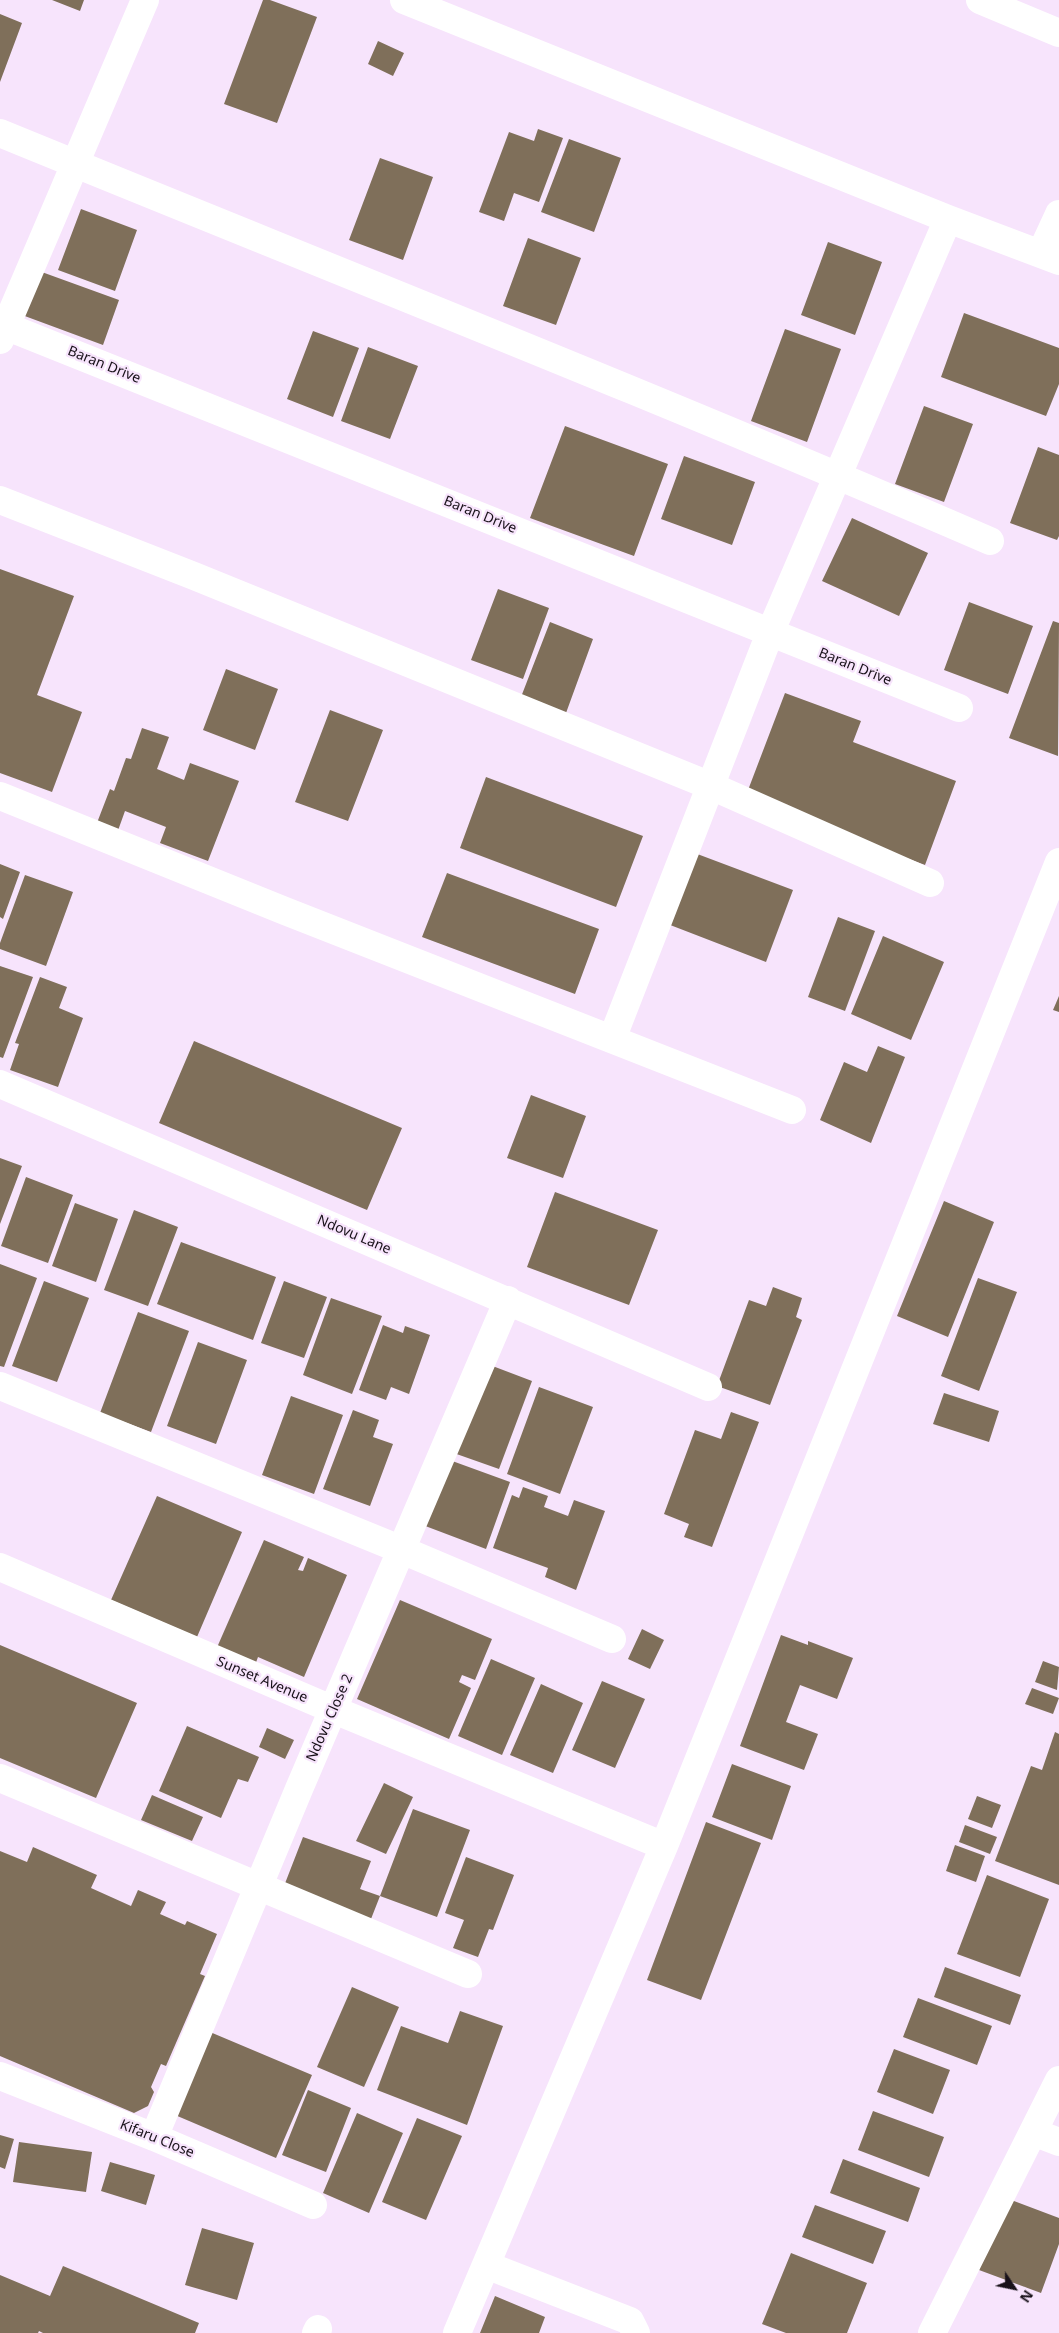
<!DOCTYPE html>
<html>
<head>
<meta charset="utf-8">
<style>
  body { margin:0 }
  #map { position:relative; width:1059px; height:2333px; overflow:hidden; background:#f7e4fc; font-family:"Noto Sans",sans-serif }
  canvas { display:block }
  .north { position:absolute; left:989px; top:2263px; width:50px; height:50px; -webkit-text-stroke:4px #f7e4fc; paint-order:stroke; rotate:124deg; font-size:14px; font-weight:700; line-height:20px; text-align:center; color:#181119 }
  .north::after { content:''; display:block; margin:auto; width:18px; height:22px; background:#181119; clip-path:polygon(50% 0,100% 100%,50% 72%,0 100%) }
</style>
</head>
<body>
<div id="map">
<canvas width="1059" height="2333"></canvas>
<div class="north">N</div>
</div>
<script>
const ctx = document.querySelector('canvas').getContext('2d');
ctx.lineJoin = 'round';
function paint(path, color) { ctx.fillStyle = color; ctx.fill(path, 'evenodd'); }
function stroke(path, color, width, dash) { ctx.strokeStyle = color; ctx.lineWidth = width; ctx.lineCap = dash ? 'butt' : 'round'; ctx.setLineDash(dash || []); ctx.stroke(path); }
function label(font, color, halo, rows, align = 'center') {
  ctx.font = font + ' "Noto Sans",sans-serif'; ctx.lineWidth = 4.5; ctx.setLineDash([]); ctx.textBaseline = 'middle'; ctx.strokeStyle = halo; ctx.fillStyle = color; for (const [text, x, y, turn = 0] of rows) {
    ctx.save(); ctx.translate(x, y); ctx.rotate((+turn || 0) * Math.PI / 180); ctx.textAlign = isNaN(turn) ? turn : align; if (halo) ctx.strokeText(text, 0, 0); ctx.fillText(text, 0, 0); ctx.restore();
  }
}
paint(new Path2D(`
  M52,0H84L80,11Z
  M263,0H270L317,17L277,123L224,104Z
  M0,14L22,23L0,82Z
  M378,41L404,53L393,76L368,64Z
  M538,129L563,138L539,202L514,193L504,221L479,212L509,132L534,141Z
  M569,139L621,158L594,232L541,212Z
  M380,158L433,177L403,260L349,240Z
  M81,209L137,230L115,291L58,270Z
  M528,238L581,258L556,325L503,306Z
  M828,242L882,262L855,335L801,315Z
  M39,271L119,300L103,345L22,315Z
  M964,313L1059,348V384L1046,416L941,377Z
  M785,329L841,349L807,442L751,421Z
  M313,331L359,348L333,417L287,399Z
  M368,347L418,366L390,439L341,421Z
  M924,406L973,424L944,502L895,484Z
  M565,426L668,464L634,556L530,518Z
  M1038,447L1059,455V536L1057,540L1010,523Z
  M684,456L755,482L732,545L661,519Z
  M852,518L928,553L899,616L822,581Z
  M0,569L74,596L37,695L82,712L52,792L0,773Z
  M498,589L549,608L523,679L471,660Z
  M969,602L1033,626L1008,694L944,670Z
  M1053,621L1059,623L1058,756L1009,738Z
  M550,622L593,639L566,713L521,697Z
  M226,669L278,689L255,750L203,730Z
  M785,693L861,721L853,742L956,781L925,865L745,798Z
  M330,710L383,730L348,821L295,802Z
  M142,728L169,737L157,769L184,780L190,763L239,781L208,861L160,843L166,827L125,811L116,836L95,828L110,789L114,791L126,758L131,759Z
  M486,777L643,836L616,907L460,848Z
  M692,852L793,890L766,962L665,923Z
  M0,864L20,872L3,919L0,917Z
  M447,873L599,929L575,994L422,937Z
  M25,875L73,892L46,966L0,949V943Z
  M838,917L875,931L845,1011L808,997Z
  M883,936L944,962L911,1040L851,1014Z
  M0,966L33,977L3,1058L0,1057Z
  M40,977L67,987L59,1008L83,1018L58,1087L10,1070L19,1044L15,1043Z
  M1059,996V1012L1053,1010Z
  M194,1041L402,1128L367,1210L159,1123Z
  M878,1046L905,1057L871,1143L820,1120L844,1062L867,1072Z
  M531,1095L586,1116L563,1178L507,1158Z
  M0,1158L22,1166L0,1224Z
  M26,1177L73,1195L48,1263L1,1246Z
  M555,1192L658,1230L629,1305L527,1267Z
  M944,1201L994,1222L948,1337L897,1316Z
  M75,1203L118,1219L96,1282L52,1266Z
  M134,1210L178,1227L148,1306L104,1290Z
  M181,1242L276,1277L253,1340L157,1304Z
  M0,1264L37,1278L4,1367L0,1366Z
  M978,1278L1017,1292L979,1391L941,1376Z
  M44,1281L89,1298L57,1382L12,1366Z
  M284,1281L327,1297L304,1358L261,1343Z
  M773,1287L802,1298L796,1317L802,1320L770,1405L717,1386L749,1300L766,1306Z
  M331,1298L382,1316L352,1394L303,1375Z
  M138,1312L189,1331L151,1432L100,1413Z
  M383,1325L403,1333L405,1326L430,1335L409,1394L391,1387L386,1400L359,1390Z
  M198,1342L247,1360L216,1444L167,1426Z
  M482,1362L532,1381L499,1469L448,1451Z
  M539,1387L593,1407L560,1494L507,1474Z
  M944,1393L999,1411L989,1442L933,1424Z
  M291,1396L343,1415L314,1494L262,1475Z
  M353,1410L379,1420L373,1437L393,1444L370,1506L323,1489Z
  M731,1412L759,1422L712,1547L684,1537L689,1524L664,1514L695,1430L721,1439Z
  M444,1458L510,1482L486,1549L420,1524Z
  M523,1487L548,1496L544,1507L568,1516L574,1500L605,1511L576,1590L545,1577L548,1568L493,1548L512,1495L519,1498Z
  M157,1496L242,1532L197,1637L111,1600Z
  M264,1540L304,1557L298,1570L303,1571L308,1558L347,1575L304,1677L258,1657L254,1668L215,1652Z
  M400,1600L492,1639L475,1680L462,1675L459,1682L471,1688L449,1739L357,1699Z
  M642,1629L664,1640L650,1669L628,1659Z
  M781,1635L808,1645V1641L853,1658L837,1699L800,1685L786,1722L818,1734L804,1770L740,1746Z
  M0,1645L137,1703L96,1798L0,1758Z
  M491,1659L535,1678L502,1755L458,1736Z
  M1043,1661L1059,1667L1057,1690L1035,1682Z
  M602,1681L645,1699L615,1768L572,1750Z
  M541,1684L583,1703L553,1773L510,1755Z
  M1032,1688L1059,1698L1053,1714L1025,1704Z
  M187,1726L259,1757L248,1782L238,1779L221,1818L159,1791Z
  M267,1728L294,1740L285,1759L259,1747Z
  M1055,1732L1059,1734V1885L995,1861L1031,1766L1042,1770Z
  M732,1764L791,1786L772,1840L712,1817Z
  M384,1783L413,1797L386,1854L356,1841Z
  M152,1795L203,1817L192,1841L141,1820Z
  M977,1796L1001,1805L992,1828L968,1819Z
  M413,1809L470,1830L437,1917L380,1896L371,1919L284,1886L303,1837L371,1861L360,1889L380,1896Z
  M706,1822L761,1843L701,2000L647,1980Z
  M965,1825L997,1837L990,1854L959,1842Z
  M955,1845L985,1856L976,1882L946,1871Z
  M33,1847L97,1875L91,1888L131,1906L138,1890L166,1902L160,1914L185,1925L187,1921L217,1934L200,1974L205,1976L166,2066L161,2064L151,2087L154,2092L148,2106L134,2113L0,2056V1851L27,1862Z
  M466,1857L514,1875L493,1930L489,1929L478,1957L453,1948L464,1920L445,1913Z
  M987,1875L1049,1899L1020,1977L957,1954Z
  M945,1967L1021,1995L1010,2025L934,1997Z
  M352,1987L399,2007L364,2087L317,2067Z
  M918,1998L992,2026L977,2065L903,2037Z
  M460,2011L503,2026L467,2125L377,2090L401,2026L448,2043Z
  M210,2032L312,2075L276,2158L175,2115Z
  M894,2049L950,2070L933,2114L877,2092Z
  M308,2090L351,2108L326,2172L282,2155Z
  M873,2111L944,2137L929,2177L858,2150Z
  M357,2113L403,2133L369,2213L323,2193Z
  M417,2118L462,2136L426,2220L382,2202Z
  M0,2135L14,2139L5,2169L0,2167Z
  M19,2142L92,2152L86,2192L13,2182Z
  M843,2159L920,2188L908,2222L830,2193Z
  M110,2162L155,2175L146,2205L101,2191Z
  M1006,2198L1059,2218V2244L1041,2293L979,2270Z
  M815,2205L886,2231L873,2264L802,2237Z
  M202,2228L254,2243L237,2300L185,2285Z
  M791,2253L867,2283L847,2333H786L762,2324Z
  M63,2266L199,2323L195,2333H43L39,2331L38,2333H0V2275L50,2296Z
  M495,2296L545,2317L539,2333H480Z`), '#7f6f5a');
stroke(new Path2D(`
  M404,0L948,219L1059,261
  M980,0L1059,33
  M0,133C330,268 662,399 990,541
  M1041,253L1059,214
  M0,324L959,708
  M0,340L145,0
  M0,500L194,576L711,786L930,883
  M0,796L285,911L792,1110
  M612,1039L770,633L948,219
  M0,1084L708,1387
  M0,1386L402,1550L612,1639
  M0,1567L334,1710L664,1846
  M0,1778L468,1974
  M0,2076L154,2137L313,2205
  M1033,2132L1059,2142
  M154,2137L299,1789L508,1300
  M486,2265L630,2321L636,2333
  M316,2333L318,2329
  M457,2333L664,1846L1059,862
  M932,2333L1059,2080`), '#fff', 28);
label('14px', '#181119', '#f7e4fc', [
  ["Baran Drive",104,365,22],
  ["Baran Drive",480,515,22],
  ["Baran Drive",855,667,22],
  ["Ndovu Lane",354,1235,23],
  ["Sunset Avenue",262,1680,23],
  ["Ndovu Close 2",330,1718,-66],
  ["Kifaru Close",157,2139,22]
]);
</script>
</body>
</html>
